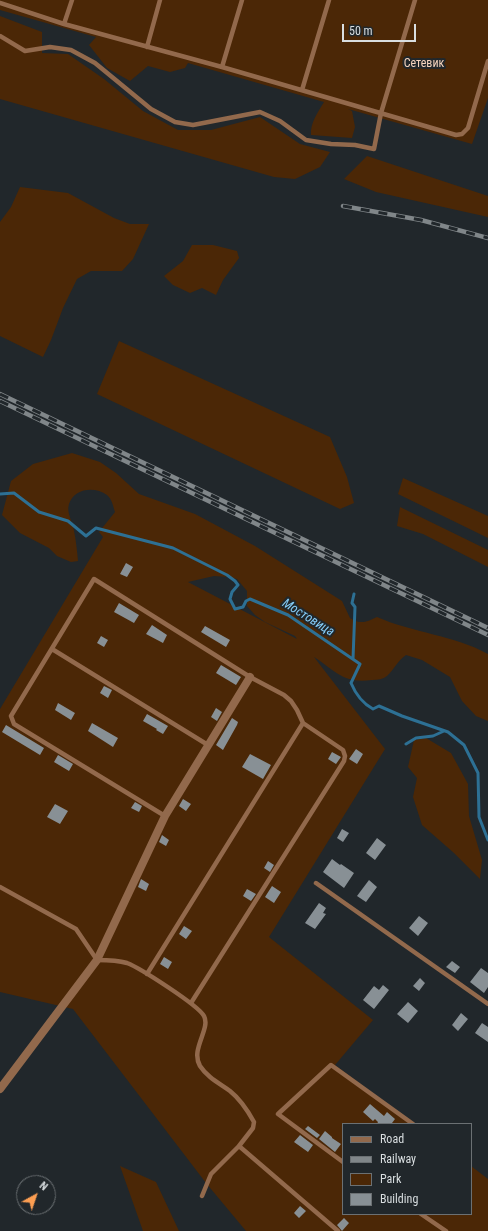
<!DOCTYPE html>
<html>
<head>
<meta charset="utf-8">
<style>
  body { margin:0 }
  #map { position:relative; width:488px; height:1231px; overflow:hidden; background:#21272b; font-family:"Roboto Condensed",sans-serif }
  canvas { display:block }
  .legend { position:absolute; left:342px; top:1123px; width:130px; height:92px; box-sizing:border-box; background:#21272b; border:1px solid #6b7073; margin:0; padding:5px 7px; list-style:none; font-size:12px; color:#d9dee0 }
  .legend li { display:flex; align-items:center; gap:8px; height:20px }
  .legend b { width:20px; border:1px solid #6b7073 }
  .north { position:absolute; left:16px; top:1175px; width:40px; height:40px; box-sizing:border-box; background:#21272b; border:1px solid #6b7073; border-radius:50%; rotate:40deg; font-size:11px; font-weight:700; line-height:16px; text-align:center; color:#d9dee0 }
  .north::after { content:''; display:block; margin:auto; width:14px; height:18px; background:#fc9e52; clip-path:polygon(50% 0,100% 100%,50% 72%,0 100%) }
  .scale { position:absolute; left:342px; top:24px; width:74px; height:18px; box-sizing:border-box; border:2px solid #d9dee0; border-top:0; padding-left:5px; font-size:12px; line-height:14px; white-space:nowrap; color:#d9dee0; -webkit-text-stroke:3px #21272b; paint-order:stroke }
</style>
</head>
<body>
<div id="map">
<canvas width="488" height="1231"></canvas>
<ul class="legend">
<li><b style="height:5px;background:#92694c"></b>Road</li>
<li><b style="height:5px;background:#808689"></b>Railway</li>
<li><b style="height:11px;background:#4b2706"></b>Park</li>
<li><b style="height:11px;background:#889095"></b>Building</li>
</ul>
<div class="north">N</div>
<div class="scale">50 m</div>
</div>
<script>
const ctx = document.querySelector('canvas').getContext('2d');
ctx.lineJoin = 'round';
function paint(path, color) { ctx.fillStyle = color; ctx.fill(path, 'evenodd'); }
function stroke(path, color, width, dash) { ctx.strokeStyle = color; ctx.lineWidth = width; ctx.lineCap = dash ? 'butt' : 'round'; ctx.setLineDash(dash || []); ctx.stroke(path); }
function label(font, color, halo, rows, align = 'center') {
  ctx.font = font + ' "Roboto Condensed",sans-serif'; ctx.lineWidth = 4; ctx.setLineDash([]); ctx.textBaseline = 'middle'; ctx.strokeStyle = halo; ctx.fillStyle = color; for (const [text, x, y, turn = 0] of rows) {
    ctx.save(); ctx.translate(x, y); ctx.rotate((+turn || 0) * Math.PI / 180); ctx.textAlign = isNaN(turn) ? turn : align; if (halo) ctx.strokeText(text, 0, 0); ctx.fillText(text, 0, 0); ctx.restore();
  }
}
paint(new Path2D(`
  M0,0H488V98L472,144L348,109L352,111L355,127L352,138L311,135C310,123 318,112 324,102L188,63L185,68L170,72L148,66L130,81L107,68L89,45L96,37L0,10Z
  M0,16L42,32V53L68,54L104,79L143,111L178,130H211L260,117L300,144L330,152L320,167L295,179L274,177L0,99Z
  M367,156L488,196V217L376,192L344,179Z
  M20,187L68,193L114,218L130,224H149L133,259L122,271H91L77,279L63,308L51,340L43,357L0,336V222L11,207Z
  M192,245H213L237,251L239,258L223,280L216,295L202,288L190,293L173,285L164,276L183,261Z
  M119,341L330,437L347,477L354,503L340,509L97,394Z
  M72,453L100,462L116,473L139,494L195,514L255,546L342,601L350,618C361,625 366,622 377,617C413,633 454,635 488,654V721L476,716L462,701L450,677L422,660L406,655C397,661 394,670 387,676C383,679 378,680 372,680C343,684 336,671 314,657L385,749L269,937L373,1020L335,1065L414,1124H343V1214H471V1166L488,1179V1231H246L206,1183L73,1009L0,992V709L103,537L99,532L115,512C113,506 112,499 107,495C95,486 74,488 69,504C66,513 73,522 74,531C76,540 77,551 78,561L71,562L57,556L49,548L20,533L2,515L11,481L33,464ZM214,576L229,577L237,579L247,591V606L255,615L265,622L295,636L297,639L188,582Z
  M403,478L488,516V538L398,494Z
  M400,507L488,550V567L423,534L397,526Z
  M426,738L451,753L468,784L469,816L482,860L480,879L454,853L422,825L413,797L417,778L408,767L414,740Z
  M120,1166L156,1182L179,1231H143Z`), '#4b2706');
stroke(new Path2D(`
  M0,494L14,493L39,512L68,521L86,536L96,528L173,548L227,575L235,581L238,585L232,592L230,599L235,609L243,607L246,601L250,599L288,615L360,664L351,683C356,695 362,703 373,709L379,706L402,716L448,732L464,745L478,773L479,817L488,840
  M353,659L355,607L352,603L354,594
  M406,744L416,738L433,736L444,731`), '#2d7094', 3);
paint(new Path2D(`
  M126,563L133,567L127,577L120,574Z
  M119,603L139,615L134,623L114,612Z
  M152,625L167,635L163,643L146,634Z
  M205,626L230,640L226,647L201,632Z
  M101,636L108,640L104,647L97,643Z
  M221,665L241,677L236,685L216,673Z
  M104,686L112,690L108,698L100,693Z
  M58,703L75,713L71,720L55,710Z
  M216,708L222,712L217,721L211,717Z
  M147,714L168,726L163,734L156,730L157,729L143,721Z
  M232,718L238,722L237,725L223,750L216,745Z
  M92,723L118,738L113,747L88,731Z
  M6,725L44,748L40,755L2,732Z
  M356,749L363,754L357,764L349,759Z
  M332,752L341,757L336,764L328,759Z
  M250,754L271,765L263,779L242,767Z
  M58,755L73,764L69,771L54,762Z
  M183,799L191,804L186,811L179,806Z
  M135,802L142,806L139,812L131,808Z
  M55,804L68,811L60,824L47,817Z
  M342,829L349,833L343,842L337,838Z
  M162,835L169,840L166,846L159,842Z
  M377,838L386,845L375,860L366,853Z
  M332,859L340,865L341,864L354,873L344,888L323,872Z
  M268,861L274,865L270,872L264,868Z
  M141,879L149,884L146,891L138,887Z
  M369,880L377,887L366,902L357,896Z
  M272,886L281,892L274,903L265,897Z
  M247,889L256,894L251,901L243,896Z
  M319,903L326,908L323,913L326,914L315,929L305,923Z
  M419,916L428,923L418,936L409,928Z
  M184,926L192,931L186,939L179,934Z
  M164,957L172,962L168,969L160,964Z
  M452,961L460,967L455,973L446,967Z
  M481,968L488,973V987L484,993L470,982Z
  M420,978L425,983L419,991L413,986Z
  M383,985L389,990L374,1009L363,1000L374,986L379,990Z
  M408,1002L418,1011L408,1023L397,1014Z
  M461,1013L468,1019L458,1031L452,1025Z
  M482,1023L488,1027V1042L475,1033Z
  M370,1104L384,1116L387,1112L395,1119L392,1123L393,1124H377L378,1122L375,1119L373,1121L363,1112Z
  M308,1126L320,1135L317,1138L305,1129Z
  M325,1131L332,1137V1138L341,1144L335,1152L319,1139Z
  M300,1135L313,1145L308,1152L294,1142Z
  M300,1206L306,1211L299,1218L294,1213Z
  M344,1218L349,1223L342,1231L337,1225Z`), '#889095');
stroke(new Path2D(`
  M0,3L64,24L222,67L456,135L462,134L468,128L488,61
  M64,24L72,0
  M0,36L25,51L50,47L71,50L95,63L151,109L175,122L193,125L260,112L280,121L306,140L331,144L355,145L374,149L381,113L415,0
  M147,47L160,0
  M222,67L242,0
  M302,90L329,0
  M52,649L208,745
  M165,816L14,724L11,716L94,579L250,677L284,695L291,701L297,710L303,723L343,750L345,756L344,761L191,1003
  M316,883L488,1004
  M0,887L76,929L97,960C106,960 117,960 127,963C140,968 198,1005 204,1016C211,1029 190,1049 200,1066C208,1078 219,1083 230,1091C240,1099 248,1111 254,1122L253,1128L239,1146L338,1231
  M147,974L303,723
  M343,1162L278,1114L331,1065L413,1124
  M202,1196L211,1174L239,1146
  M421,1214L446,1231`), '#92694c', 4.5);
stroke(new Path2D(`
  M0,1089L97,960L165,816L250,677`), '#92694c', 8);
const rail = new Path2D(`
  M343,206L421,220L488,238
  M0,394L488,628
  M0,401L488,635`);
stroke(rail, '#808689', 4.5);
stroke(rail, '#21272b', 3, [9]);
label('12px', '#f5d4be', '#21272b', [
  ["Сетевик",424,64]
]);
label('italic 13px', '#86cefa', '#21272b', [
  ["Мостовица",308,618,32]
]);
</script>
</body>
</html>
